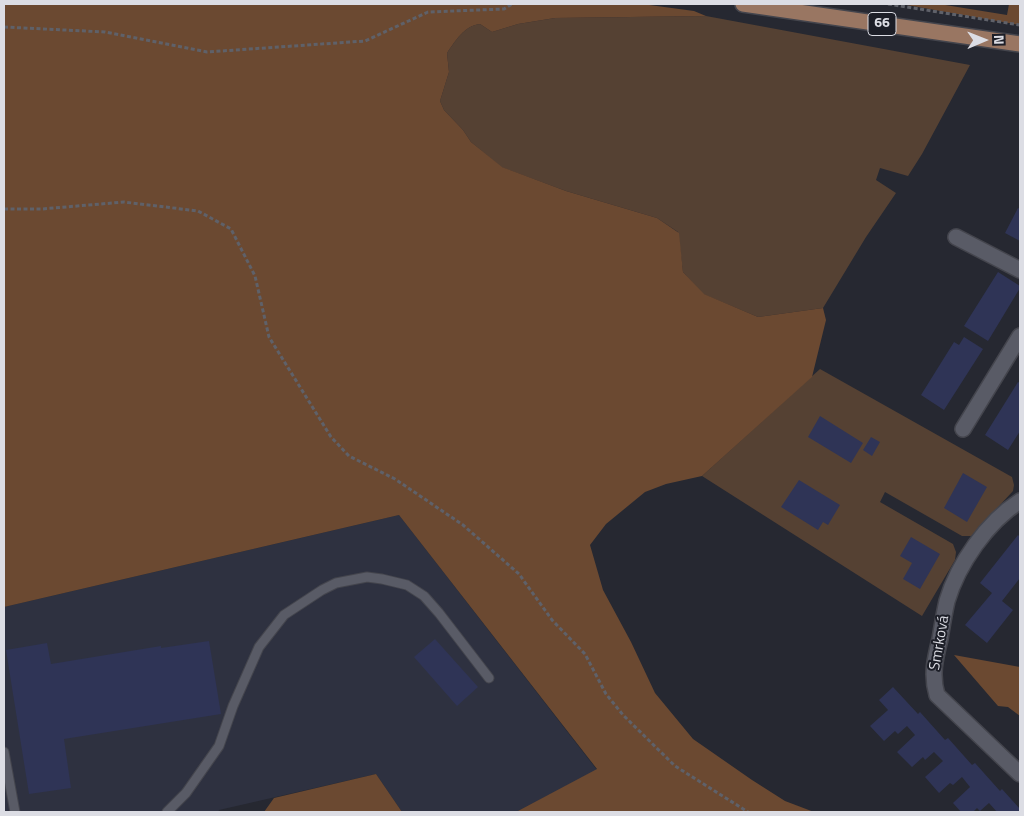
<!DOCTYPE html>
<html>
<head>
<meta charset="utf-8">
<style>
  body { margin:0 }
  #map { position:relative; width:1024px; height:816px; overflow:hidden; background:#262831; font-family:"Titillium Web",sans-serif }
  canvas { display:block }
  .frame { position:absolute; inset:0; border:5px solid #dcdde4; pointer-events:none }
  .north { position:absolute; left:959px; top:15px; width:50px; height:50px; -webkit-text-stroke:4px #1c1e27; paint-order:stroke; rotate:89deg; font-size:14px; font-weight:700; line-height:20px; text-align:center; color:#dcdde4 }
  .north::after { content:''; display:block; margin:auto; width:18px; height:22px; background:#dcdde4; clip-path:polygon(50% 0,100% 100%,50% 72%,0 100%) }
</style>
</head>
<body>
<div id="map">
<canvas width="1024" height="816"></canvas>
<div class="frame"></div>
<div class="north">N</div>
</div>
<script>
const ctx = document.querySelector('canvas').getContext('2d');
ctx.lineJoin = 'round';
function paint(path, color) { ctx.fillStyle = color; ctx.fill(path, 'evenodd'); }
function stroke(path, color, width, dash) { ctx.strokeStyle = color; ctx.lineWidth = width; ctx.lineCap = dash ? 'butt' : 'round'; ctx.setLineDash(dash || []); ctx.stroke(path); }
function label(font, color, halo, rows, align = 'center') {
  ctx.font = font + ' "Titillium Web",sans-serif'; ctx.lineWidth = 4; ctx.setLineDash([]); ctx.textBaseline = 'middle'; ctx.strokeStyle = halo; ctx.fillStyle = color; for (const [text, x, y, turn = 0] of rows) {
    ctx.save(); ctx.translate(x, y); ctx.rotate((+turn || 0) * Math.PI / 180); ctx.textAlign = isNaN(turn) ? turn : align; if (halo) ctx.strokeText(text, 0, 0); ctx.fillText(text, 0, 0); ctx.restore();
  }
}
paint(new Path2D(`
  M399,515L597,770L516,812H402L376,774L219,810L218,812H4V607Z`), '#2e3140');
paint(new Path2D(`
  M706,16L970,65L922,154L908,176L880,168L876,180L896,193L866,237L823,308L758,317L703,294L683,272L678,232L657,218L566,191L501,167L471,142L463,130L444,110L440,101L449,72L447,53C456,40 464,26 480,24L492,32L518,24L555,18Z
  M820,369L1012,477L1014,485L1013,491L971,536H962L885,492L880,502L953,544L956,552L955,560L922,616L702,476Z`), '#554133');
paint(new Path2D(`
  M4,4H642L694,11L706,16L555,18L518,24L492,32L480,24C464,26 456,40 447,53L449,72L440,101L444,110L463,130L471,142L502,167L566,191L657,218L679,233L683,272L704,294L758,317L823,308L826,320L812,377L702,476L666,484L645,492L606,524L590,545L603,590L631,642L655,693L693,739L752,780L785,801L814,812H516L597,769L399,515L4,607Z
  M901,4H939L1007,15L1009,4H1020V25Z
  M954,655L1020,667V716L1008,707L998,706Z
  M376,774L402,812H264L274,798Z`), '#6b4931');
paint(new Path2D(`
  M1018,208L1020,209V241L1005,233Z
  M998,272L1020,286V288L988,341L964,326Z
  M964,337L983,349L944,410L921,395L954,342L959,345Z
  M1018,382L1020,383V431L1008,450L985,435Z
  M820,416L863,443L851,463L808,437Z
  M871,437L880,442L872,456L863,450Z
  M963,473L987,487L967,522L944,508Z
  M799,480L840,505L828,525L823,522L818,530L781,507Z
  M1018,535L1020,537V578L1002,601L1013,610L987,643L965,625L992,593L980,583Z
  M911,537L940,554L920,589L903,579L912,563L900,556Z
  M435,639L478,687L457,706L414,657Z
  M209,641L221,714L64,739L71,788L29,794L6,650L47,643L51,664L161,646V648Z
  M893,687L918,714L920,712L945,740L948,738L972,765L975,763L1000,791L1002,789L1020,809V812H997L989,803L980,811L977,808L973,812H961L953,803L970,787L962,777L953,785L950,783L939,793L925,777L943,761L934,752L925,760L923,757L912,767L897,752L915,735L907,726L898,734L895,731L884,741L870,726L888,710L879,700Z`), '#2f3456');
const lane = new Path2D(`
  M4,752L15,812
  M167,812L186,793L219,746L233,706L259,647L284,615L322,590L336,583L367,577L382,579L407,585L424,596L439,613L489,678`);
const street = new Path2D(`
  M956,237L1020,270
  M963,429L1020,336
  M1020,501C987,522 958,564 947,601C944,614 942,627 940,639C935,659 931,675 937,695L1020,774`);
const primary = new Path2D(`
  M743,4L1020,44`);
stroke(lane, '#44454d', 11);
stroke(street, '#44454d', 18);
stroke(primary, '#44454d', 18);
stroke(new Path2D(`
  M888,4L1020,25
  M4,27L105,32L207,52L365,41L428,12L504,9L512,4
  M4,209H42L124,202L198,211L231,229L255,276L269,337L331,437L349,456L395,479L463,525L519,574L552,620L585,654L606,694L623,715L675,766L748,812`), '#5f6169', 3, [4, 2.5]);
stroke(lane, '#595b66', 9);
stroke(street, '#595b66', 15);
stroke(primary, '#997662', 15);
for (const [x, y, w] of [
  [882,24,28]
]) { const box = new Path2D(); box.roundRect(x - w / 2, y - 11.5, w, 23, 4); ctx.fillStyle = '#1c1e27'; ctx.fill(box); stroke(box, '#dcdde4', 1); }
label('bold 14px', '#dcdde4', null, [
  ["66",882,24]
]);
label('15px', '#dcdde4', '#1c1e27', [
  ["Smrková",940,643,-80]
]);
</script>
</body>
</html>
